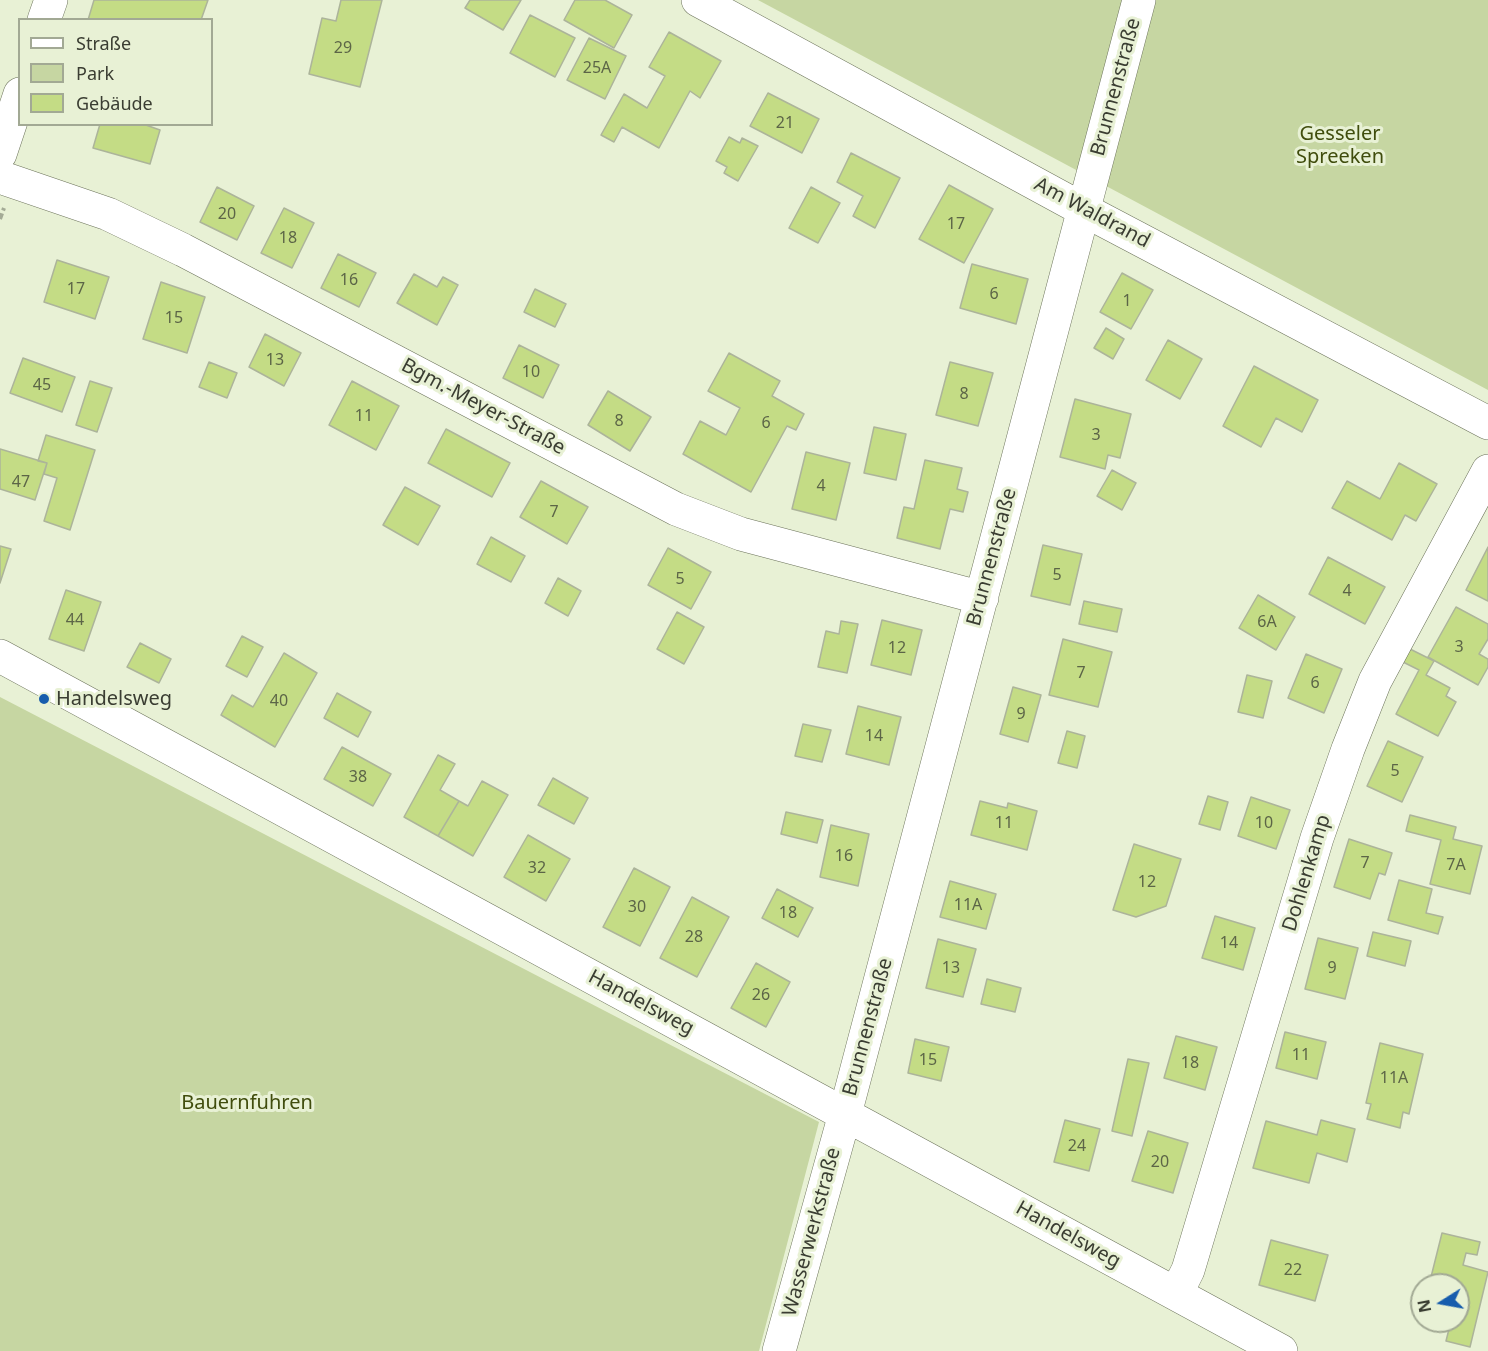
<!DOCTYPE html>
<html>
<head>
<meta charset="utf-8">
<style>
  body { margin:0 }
  #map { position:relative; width:1488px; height:1351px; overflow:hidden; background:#e8f1d5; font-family:"Noto Sans",sans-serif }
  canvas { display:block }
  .legend { position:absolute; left:18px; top:18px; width:195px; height:108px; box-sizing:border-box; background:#e8f1d5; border:2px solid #a2a994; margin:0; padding:8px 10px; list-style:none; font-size:18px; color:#3a3d32 }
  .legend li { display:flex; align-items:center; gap:12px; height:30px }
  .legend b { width:30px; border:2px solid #a2a994 }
  .north { position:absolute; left:1410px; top:1273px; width:60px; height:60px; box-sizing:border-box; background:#e8f1d5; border:2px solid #a2a994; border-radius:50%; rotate:259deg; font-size:16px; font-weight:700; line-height:24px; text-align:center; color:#3a3d32 }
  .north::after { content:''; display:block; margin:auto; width:21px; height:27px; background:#175dad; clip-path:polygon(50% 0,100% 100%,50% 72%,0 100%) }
</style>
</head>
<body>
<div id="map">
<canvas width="1488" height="1351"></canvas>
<ul class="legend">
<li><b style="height:8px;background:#fff"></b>Straße</li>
<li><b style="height:16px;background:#c6d6a2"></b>Park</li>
<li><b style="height:16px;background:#c4dc85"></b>Gebäude</li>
</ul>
<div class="north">N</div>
</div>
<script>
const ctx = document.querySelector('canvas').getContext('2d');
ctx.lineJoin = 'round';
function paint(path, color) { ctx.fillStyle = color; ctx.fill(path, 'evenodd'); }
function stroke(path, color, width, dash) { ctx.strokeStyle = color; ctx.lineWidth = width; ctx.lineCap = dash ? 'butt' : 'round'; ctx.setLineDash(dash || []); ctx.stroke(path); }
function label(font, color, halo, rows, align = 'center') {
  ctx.font = font + ' "Noto Sans",sans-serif'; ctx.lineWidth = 6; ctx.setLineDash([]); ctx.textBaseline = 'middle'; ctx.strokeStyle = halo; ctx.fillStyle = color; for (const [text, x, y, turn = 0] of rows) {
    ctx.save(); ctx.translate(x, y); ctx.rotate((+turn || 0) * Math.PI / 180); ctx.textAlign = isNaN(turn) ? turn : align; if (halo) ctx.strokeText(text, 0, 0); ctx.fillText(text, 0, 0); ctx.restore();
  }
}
paint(new Path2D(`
  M758,0H1488V390Z
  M0,697L819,1122L759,1351H0Z`), '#c6d6a2');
const building = new Path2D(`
  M94,0H208L201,20H88Z
  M341,0H382L360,87L309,74L322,18L336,21Z
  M470,0H521L503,30L465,8Z
  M575,0H605L632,15L614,48L564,20Z
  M530,15L575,38L555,77L510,53Z
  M669,32L721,61L700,98L690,91L659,148L622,127L614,142L601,135L624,94L647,108L665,76L649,67Z
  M589,38L626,56L605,99L567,80Z
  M768,93L819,119L802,153L750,126Z
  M100,124H143L160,130L150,164L93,148Z
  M729,137L740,143L742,138L758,146L738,181L724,173L727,167L716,161Z
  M851,153L900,178L875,228L853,216L863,196L837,182Z
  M949,185L993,209L964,263L919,239Z
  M217,187L254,206L237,240L200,222Z
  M811,187L840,203L818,243L789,228Z
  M284,208L314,223L292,268L261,253Z
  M338,254L376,273L359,307L321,288Z
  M57,260L109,277L95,319L44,302Z
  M972,264L1028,279L1016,324L960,308Z
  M1122,273L1153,290L1131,329L1100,312Z
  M414,274L437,287L443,277L458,285L437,325L397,303Z
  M161,282L205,297L187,353L143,339Z
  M535,289L566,304L555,327L524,312Z
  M1106,328L1124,339L1113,359L1094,348Z
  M265,334L301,353L284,386L249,367Z
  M1168,340L1202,359L1180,399L1146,380Z
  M519,345L559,365L543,398L503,378Z
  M729,353L780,381L772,396L804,414L796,430L787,426L751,492L683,454L700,421L726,435L740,408L708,391Z
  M23,358L75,377L62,412L10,393Z
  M209,362L237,373L227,398L199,387Z
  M950,362L993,373L978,426L936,415Z
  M1254,366L1318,400L1302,432L1276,418L1261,447L1223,426Z
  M90,381L112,388L97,432L76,425Z
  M352,381L399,406L376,450L329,425Z
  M608,391L651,417L630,451L588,425Z
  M1075,399L1131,414L1120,458L1108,455L1105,469L1060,457Z
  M874,427L906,434L896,480L864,473Z
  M446,429L510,463L492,497L428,463Z
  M46,435L95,450L70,530L44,521L57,478L44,474L47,463L38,461Z
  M0,449L47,463L35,500L0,489Z
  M806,452L850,463L836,520L792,509Z
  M925,460L962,468L957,489L968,492L963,512L950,509L940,549L897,538L904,507L914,509Z
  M1399,463L1437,484L1416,521L1405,515L1392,540L1332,508L1347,481L1380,499Z
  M1112,470L1136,483L1122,510L1097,496Z
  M541,481L588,507L567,544L520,517Z
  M405,487L440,506L418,545L383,525Z
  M491,537L525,556L511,582L477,564Z
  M1043,545L1082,554L1070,605L1031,596Z
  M0,546L11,549L0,583Z
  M1488,547V601L1466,590Z
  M668,548L711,572L691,609L648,585Z
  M1328,557L1385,587L1365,624L1309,594Z
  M558,578L581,591L568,616L545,603Z
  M66,590L101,602L84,651L49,639Z
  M1258,595L1295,617L1276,650L1239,628Z
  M1084,601L1122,609L1117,632L1079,624Z
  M1456,607L1488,624V639L1479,654L1488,659V667L1478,685L1428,657Z
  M677,612L704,627L684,664L657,649Z
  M882,620L922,630L911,675L871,665Z
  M841,621L858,624L847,673L818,667L826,631L839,634Z
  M242,636L263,647L247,677L226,666Z
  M1063,639L1112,652L1098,707L1049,695Z
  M140,643L171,659L159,683L127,667Z
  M1410,649L1434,661L1426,675L1450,688L1446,696L1456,702L1438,736L1396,714L1419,670L1403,662Z
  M284,653L317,673L275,747L221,715L232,695L253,707Z
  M1306,654L1342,669L1324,713L1288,698Z
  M1247,675L1272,681L1263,718L1238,712Z
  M1013,687L1041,695L1028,742L1000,734Z
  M337,693L371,712L358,737L324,718Z
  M858,706L901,717L889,765L846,754Z
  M803,724L831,730L822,762L795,756Z
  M1067,731L1085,736L1077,768L1058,763Z
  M1388,741L1423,757L1402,802L1367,786Z
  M342,747L391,774L373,806L324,779Z
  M438,755L455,764L440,790L459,801L438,836L404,817Z
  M553,778L588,798L574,824L538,805Z
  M482,781L508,795L473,856L438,836L459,801L468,806Z
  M1208,796L1228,802L1220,830L1199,824Z
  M1251,797L1290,810L1276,849L1238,836Z
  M980,801L1007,808L1008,803L1037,811L1027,850L971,835Z
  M786,812L823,820L817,843L781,834Z
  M1410,815L1456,827L1453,839L1482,846L1470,894L1430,884L1441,840L1406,831Z
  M831,825L869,834L858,886L820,877Z
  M528,835L570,859L546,901L504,877Z
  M1349,839L1392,853L1385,875L1379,873L1370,899L1334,887Z
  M1134,844L1181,859L1166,906L1136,917L1113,910Z
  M634,868L670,887L640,946L603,927Z
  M1399,880L1432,889L1426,913L1443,917L1438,934L1388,920Z
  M950,881L996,894L986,929L940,917Z
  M777,889L813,908L798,937L762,918Z
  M692,897L729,917L697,977L660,958Z
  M1215,916L1255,928L1243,970L1202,958Z
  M1373,932L1411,941L1405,966L1367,956Z
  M1318,938L1358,948L1345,999L1305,989Z
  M938,939L976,949L963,997L926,988Z
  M756,963L790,982L766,1027L731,1008Z
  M987,979L1021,988L1015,1012L981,1004Z
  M1285,1032L1326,1042L1317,1079L1276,1068Z
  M1176,1036L1217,1047L1205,1090L1164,1078Z
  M915,1039L949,1047L941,1081L908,1073Z
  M1380,1043L1423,1054L1409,1114L1403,1112L1400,1128L1367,1119L1371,1104L1366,1103Z
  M1128,1059L1149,1063L1132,1136L1112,1131Z
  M1065,1120L1100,1129L1089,1171L1054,1162Z
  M1321,1120L1355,1129L1347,1162L1317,1153L1309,1183L1253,1168L1266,1121L1317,1135Z
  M1148,1131L1188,1143L1173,1193L1132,1181Z
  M1442,1233L1480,1242L1477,1255L1466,1253L1463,1265L1488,1272L1470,1347L1446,1341L1451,1321H1458V1285H1429Z
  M1271,1240L1328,1255L1315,1301L1259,1285Z`);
paint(building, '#c4dc85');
stroke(building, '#acb49a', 1.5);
const minor = new Path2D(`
  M698,0L1084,210L1488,423
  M44,20L51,0
  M0,154L20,94
  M0,177L108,214L183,250L676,509L741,534L982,598
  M0,656L1281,1351
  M1176,1294L1188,1270L1317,838L1348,749L1375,681L1488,471
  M779,1351L845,1114L1139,0`);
stroke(minor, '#6c735b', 34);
stroke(new Path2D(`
  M0,219L4,208`), '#a4ab96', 4, [6, 3]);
stroke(minor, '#fff', 33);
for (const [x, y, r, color] of [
  [44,699,6,"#175dad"]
]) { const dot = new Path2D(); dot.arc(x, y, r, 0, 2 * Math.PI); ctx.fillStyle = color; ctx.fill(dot); stroke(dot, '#e8f1d5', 2); }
label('16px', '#5c6547', null, [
  ["29",343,48],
  ["25A",597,68],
  ["21",785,123],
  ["20",227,214],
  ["17",956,224],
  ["18",288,238],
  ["16",349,280],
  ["17",76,289],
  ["6",994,294],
  ["1",1127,301],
  ["15",174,318],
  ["13",275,360],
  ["10",531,372],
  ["45",42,385],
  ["8",964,394],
  ["11",364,416],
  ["8",619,421],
  ["6",766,423],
  ["3",1096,435],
  ["47",21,482],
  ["4",821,486],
  ["7",554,512],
  ["5",1057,575],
  ["5",680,579],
  ["4",1347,591],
  ["44",75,620],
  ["6A",1267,622],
  ["3",1459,647],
  ["12",897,648],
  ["7",1081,673],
  ["6",1315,683],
  ["40",279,701],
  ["9",1021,714],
  ["14",874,736],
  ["5",1395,771],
  ["38",358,777],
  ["11",1004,823],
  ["10",1264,823],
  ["16",844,856],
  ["7",1365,863],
  ["7A",1456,865],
  ["32",537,868],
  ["12",1147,882],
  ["11A",968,905],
  ["30",637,907],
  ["18",788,913],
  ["28",694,937],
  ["14",1229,943],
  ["13",951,968],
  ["9",1332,968],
  ["26",761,995],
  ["11",1301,1055],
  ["15",928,1060],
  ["18",1190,1063],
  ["11A",1394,1078],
  ["24",1077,1146],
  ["20",1160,1162],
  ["22",1293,1270]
]);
label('20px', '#3a3d32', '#e8f1d5', [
  ["Brunnenstraße",1116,87,-75],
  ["Am Waldrand",1092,213,28],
  ["Bgm.-Meyer-Straße",483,407,28],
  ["Brunnenstraße",992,557,-75],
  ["Dohlenkamp",1307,873,-73],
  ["Handelsweg",641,1003,28],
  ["Brunnenstraße",868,1027,-75],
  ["Wasserwerkstraße",812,1232,-75],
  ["Handelsweg",1068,1235,29]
]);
label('20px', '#404d0d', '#e8f1d5', [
  ["Gesseler",1340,134],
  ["Spreeken",1340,157],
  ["Bauernfuhren",247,1103]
]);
label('20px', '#3a3d32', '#e8f1d5', [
  ["Handelsweg",56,699]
], 'left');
</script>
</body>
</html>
